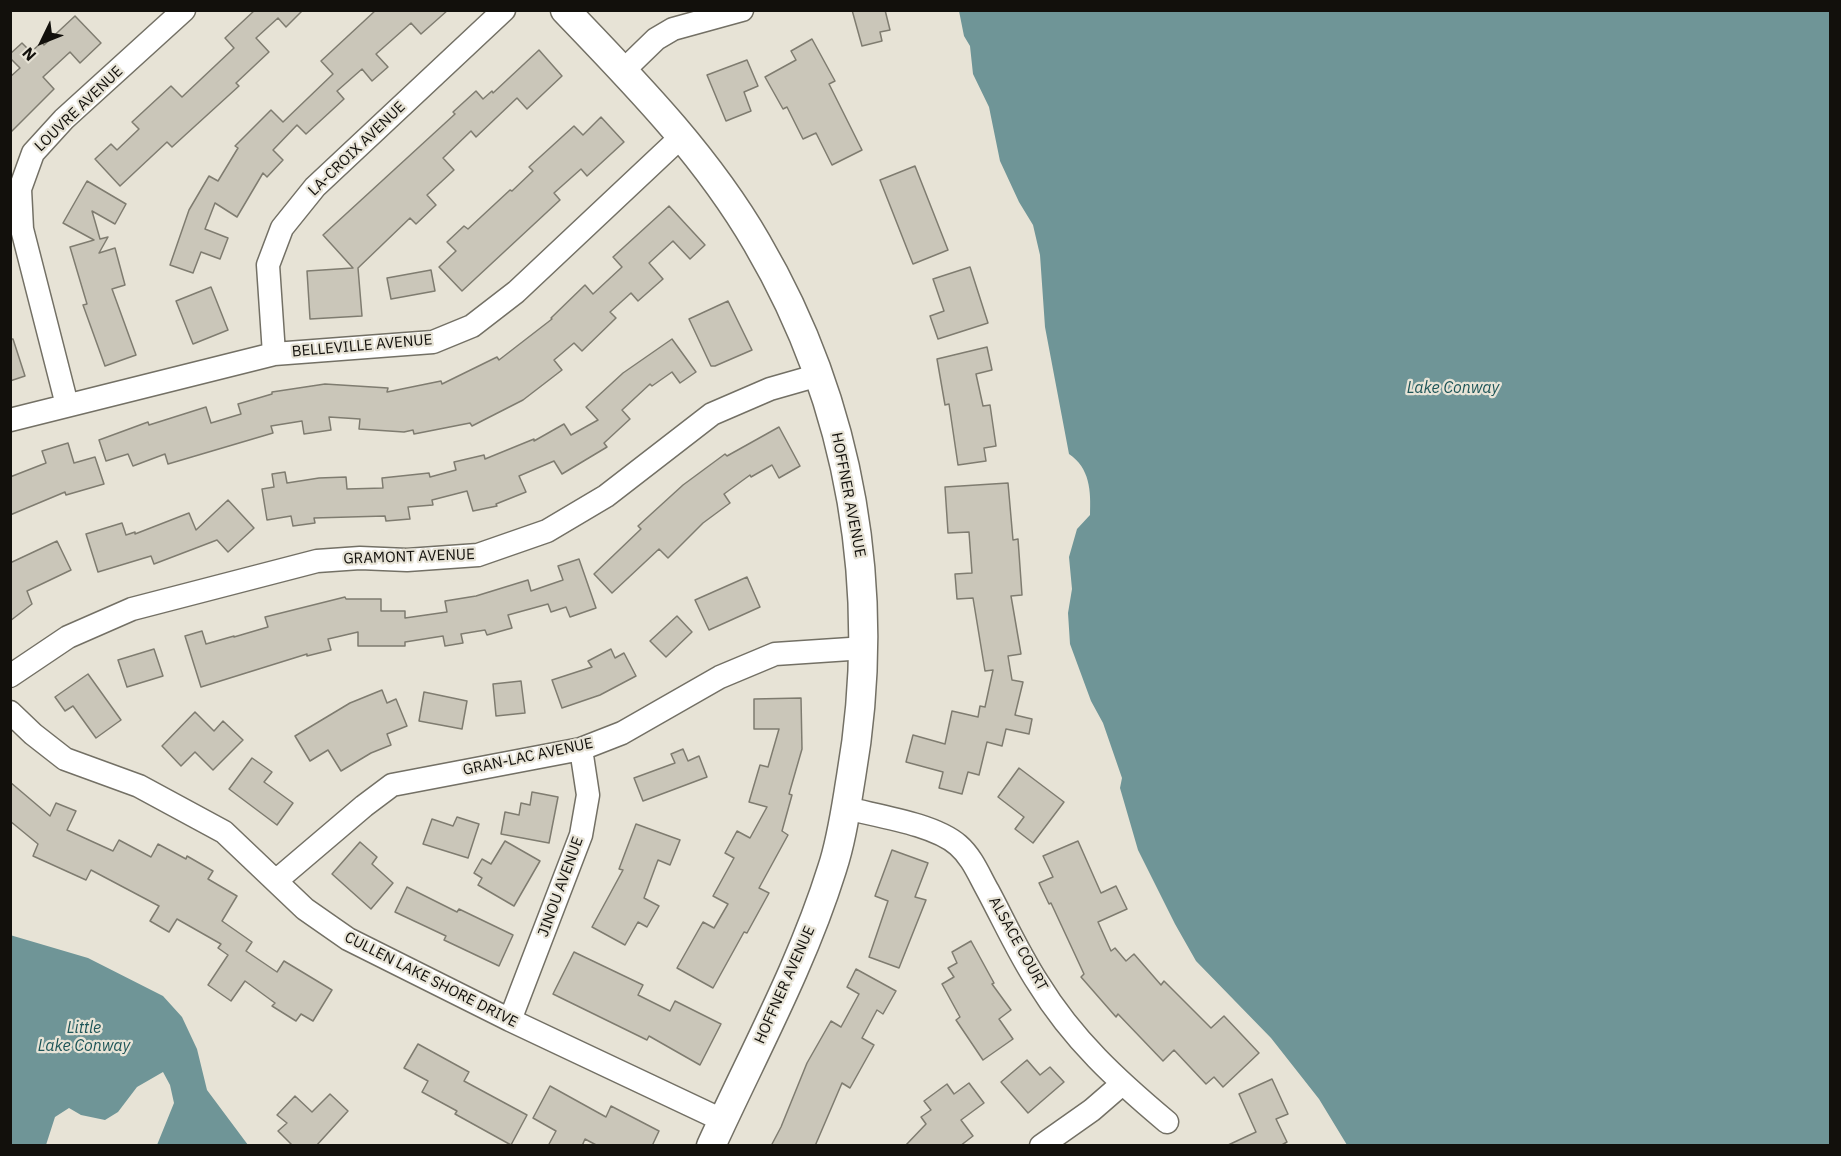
<!DOCTYPE html>
<html>
<head>
<meta charset="utf-8">
<style>
  body { margin:0 }
  #map { position:relative; width:1841px; height:1156px; overflow:hidden; background:#e7e3d6; font-family:"IBM Plex Sans",sans-serif }
  canvas { display:block }
  .frame { position:absolute; inset:0; border:12px solid #12100c; pointer-events:none }
  .north { position:absolute; left:12px; top:12px; width:60px; height:60px; -webkit-text-stroke:4px #e7e3d6; paint-order:stroke; rotate:227deg; font-size:16px; font-weight:700; line-height:24px; text-align:center; color:#12100c }
  .north::after { content:''; display:block; margin:auto; width:21px; height:27px; background:#12100c; clip-path:polygon(50% 0,100% 100%,50% 72%,0 100%) }
</style>
</head>
<body>
<div id="map">
<canvas width="1841" height="1156"></canvas>
<div class="frame"></div>
<div class="north">N</div>
</div>
<script>
const ctx = document.querySelector('canvas').getContext('2d');
ctx.lineJoin = 'round';
function paint(path, color) { ctx.fillStyle = color; ctx.fill(path, 'evenodd'); }
function stroke(path, color, width, dash) { ctx.strokeStyle = color; ctx.lineWidth = width; ctx.lineCap = dash ? 'butt' : 'round'; ctx.setLineDash(dash || []); ctx.stroke(path); }
function label(font, color, halo, rows, align = 'center') {
  ctx.font = font + ' "IBM Plex Sans",sans-serif'; ctx.lineWidth = 4.5; ctx.setLineDash([]); ctx.textBaseline = 'middle'; ctx.strokeStyle = halo; ctx.fillStyle = color; for (const [text, x, y, turn = 0] of rows) {
    ctx.save(); ctx.translate(x, y); ctx.rotate((+turn || 0) * Math.PI / 180); ctx.textAlign = isNaN(turn) ? turn : align; if (halo) ctx.strokeText(text, 0, 0); ctx.fillText(text, 0, 0); ctx.restore();
  }
}
paint(new Path2D(`
  M959,11H1830V1145H1347L1319,1099L1271,1038L1196,961L1175,924L1138,850L1120,788L1122,778L1103,723L1091,701L1070,644L1068,613L1072,589L1069,557L1077,529L1090,515C1091,491 1090,468 1069,454L1045,327L1040,255L1033,225L1019,202L1000,161L989,107L973,74L970,46L964,36Z
  M10,935L88,958L163,996L182,1017L197,1049L207,1090L248,1145H157L174,1103L170,1085L163,1072L137,1087L118,1112L105,1120L81,1115L69,1108L55,1117L46,1145H11Z`), '#6f9597');
const building = new Path2D(`
  M255,10H303L286,27L278,18L256,38L269,52L236,83L239,86L172,147L167,142L120,186L95,159L111,144L117,150L139,129L132,122L171,86L182,97L234,48L225,38Z
  M376,10H448L421,34L411,23L376,54L388,67L372,81L362,69L337,91L344,99L306,134L297,125L273,150L283,160L267,177L263,173L237,217L215,203L205,229L228,238L220,259L201,252L193,273L170,265L189,210L209,176L218,181L238,148L235,146L271,110L283,122L333,74L321,61Z
  M852,10H885L890,30L880,32L882,41L862,46Z
  M75,16L101,43L80,63L70,52L43,77L54,89L10,133V77L20,68L10,58V54L22,43L31,52L42,42L44,45Z
  M812,39L835,81L829,84L862,150L832,165L816,133L803,139L787,107L783,109L765,77L796,60L791,51Z
  M539,50L562,76L527,109L517,98L476,137L471,131L443,158L454,170L427,195L436,205L416,224L410,218L358,268L362,316L310,319L307,271L353,268L323,235L455,114L453,112L476,91L483,99L492,91L493,93Z
  M747,60L758,86L744,92L751,111L726,121L707,75Z
  M601,117L624,142L587,176L581,169L554,193L560,200L462,291L439,267L456,251L447,242L464,226L468,229L510,190L512,191L533,171L529,167L574,126L583,135Z
  M915,166L948,250L913,264L880,180Z
  M87,181L126,204L115,224L92,211L100,239L108,237L99,253L115,248L125,285L112,289L136,355L105,366L83,305L87,304L70,247L94,240L63,223Z
  M669,206L705,245L690,259L673,241L649,263L663,279L638,301L631,293L610,312L616,318L582,351L574,343L554,360L562,370L523,400L472,426L470,423L414,434L413,430L404,432L359,429L360,419L329,417L331,430L304,434L302,421L271,426L273,433L168,464L165,454L133,466L128,454L106,461L99,440L148,422L149,425L206,407L211,423L241,414L238,404L272,394V392L325,384L388,388L387,392L441,381L442,384L497,357L499,360L552,319L551,318L585,285L593,294L622,267L613,257Z
  M970,267L988,323L938,339L930,316L944,311L933,279Z
  M431,270L435,291L391,299L387,278Z
  M211,287L228,330L193,344L176,301Z
  M728,301L752,350L715,366H711L689,319Z
  M10,339H13L25,376L10,381Z
  M672,339L696,372L680,383L672,372L652,386L650,384L622,410L630,419L604,443L607,447L562,474L554,461L519,476L526,492L496,504L497,506L473,511L467,491L432,500L433,505L408,507L410,519L386,521L385,516L314,518L315,523L293,526L291,516L267,520L262,489L274,487L272,474L285,472L287,483L319,478L346,477L347,489L383,488L382,478L429,473L430,477L456,470L454,462L484,455L485,459L534,439V441L564,424L571,435L598,420L586,407L623,373Z
  M987,347L992,370L976,374L983,406L990,405L996,446L984,448L986,461L958,465L949,404L945,405L937,359Z
  M779,427L800,466L779,478L772,465L751,477L750,475L724,494L730,503L703,523L668,558L659,549L612,593L594,574L641,529L638,526L683,485L725,454L727,456Z
  M68,443L74,463L95,457L104,484L66,495L65,492L10,515V477L46,463L42,451Z
  M1008,483L1013,540L1018,539L1022,595L1011,596L1021,654L1008,656L1012,680L1023,682L1015,715L1032,719L1029,734L1006,729L1002,746L987,742L979,775L968,772L962,794L939,788L943,772L906,762L913,735L945,744L952,711L978,717L980,706L985,707L993,670L985,671L973,598L957,599L955,574L972,573L969,532L948,533L945,487Z
  M228,500L254,528L228,552L217,540L154,564L151,556L98,572L86,534L122,523L126,535L135,532V534L189,513L196,530Z
  M57,541L71,570L27,591L32,604L10,621V563Z
  M579,559L596,608L570,617L566,607L551,612L548,604L508,615L512,628L487,635L485,630L461,634L463,643L445,646L443,636L405,642V646H358V632L328,639L331,650L307,656V654L201,687L185,636L202,631L206,644L234,636V637L268,627L265,617L345,597L346,599H381V611H405V618L447,612L445,601L476,596L528,580L531,591L563,580L558,566Z
  M747,577L760,607L709,630L695,600Z
  M677,616L692,632L666,657L650,641Z
  M154,649L163,676L127,687L118,660Z
  M611,649L615,658L624,653L636,676L600,695L562,708L552,680L592,667L588,661Z
  M88,674L121,720L96,738L73,706L65,711L55,697Z
  M521,681L525,713L496,716L493,684Z
  M382,690L387,703L396,699L407,726L387,734L391,745L371,753L341,771L328,750L310,761L295,736L350,703Z
  M424,692L467,701L462,729L419,721Z
  M801,698L802,749L789,794L792,795L782,831L788,835L759,888L769,893L747,933L744,932L713,988L677,968L703,922L714,928L728,904L713,896L734,858L725,853L737,831L750,838L767,807L749,802L760,765L768,767L779,729H754V699Z
  M195,712L214,731L223,721L243,740L213,770L195,752L181,766L162,746Z
  M683,749L688,761L699,756L707,777L643,801L634,778L675,763L671,754Z
  M252,758L272,772L264,782L293,803L277,825L229,789Z
  M1019,768L1064,802L1033,843L1015,829L1024,817L998,797Z
  M10,782L50,816L56,803L76,811L67,830L113,851L119,840L151,857L158,844L186,859L187,856L213,871L208,879L237,896L222,921L252,942L246,951L277,972L284,961L332,990L313,1021L301,1014L296,1021L272,1006L275,1003L245,981L231,1001L208,985L228,955L218,948L221,944L177,919L169,932L150,921L159,906L91,870L86,880L33,856L38,844L10,821Z
  M532,792L558,797L549,843L501,834L505,812L519,815L521,803L530,805Z
  M457,817L479,824L468,858L423,844L432,819L453,826Z
  M636,824L680,840L670,865L658,860L644,898L659,906L647,927L638,922L625,945L592,927L623,870L619,869Z
  M505,841L540,861L514,906L478,885L482,878L474,873L482,859L491,864Z
  M1078,841L1101,893L1116,886L1127,909L1098,922L1111,951L1115,948L1126,961L1134,954L1161,985L1164,981L1211,1028L1224,1016L1259,1053L1223,1087L1214,1077L1206,1084L1174,1050L1163,1061L1118,1014L1116,1017L1081,977L1084,974L1051,903L1049,904L1039,883L1053,877L1043,856Z
  M360,842L377,857L372,864L393,883L371,909L332,874Z
  M892,850L928,863L915,897L926,900L899,968L869,957L888,901L875,896Z
  M407,887L457,912L459,909L513,935L499,966L444,940L446,936L395,912Z
  M971,941L994,983L992,984L1011,1010L999,1019L1013,1039L983,1060L956,1020L960,1017L942,984L954,977L948,968L957,963L952,952Z
  M574,952L643,985L638,995L670,1011L675,1001L721,1024L700,1065L649,1036L647,1040L553,994Z
  M856,969L896,991L883,1014L877,1010L862,1038L874,1045L850,1088L842,1083L815,1146H771L781,1127L807,1063L831,1021L841,1027L859,994L847,987Z
  M418,1044L469,1072L464,1081L527,1115L511,1145L455,1114L457,1111L422,1092L428,1081L404,1068Z
  M1027,1060L1040,1075L1050,1067L1064,1082L1028,1113L1001,1082Z
  M1272,1079L1288,1114L1276,1119L1287,1142L1280,1146H1226L1256,1132L1239,1094Z
  M969,1083L984,1103L961,1120L973,1136L960,1146H905L926,1124L921,1117L931,1110L924,1101L947,1084L954,1094Z
  M550,1086L606,1117L611,1106L659,1131L652,1146H598L585,1139L582,1146H548L556,1131L533,1118Z
  M330,1094L348,1111L316,1146H293L278,1131L287,1123L277,1115L295,1096L312,1112Z`);
paint(building, '#cac6b9');
stroke(building, '#7f7c70', 1.5);
const minor = new Path2D(`
  M623,71L656,39L673,29L742,10
  M274,354L268,265L282,228L315,187L504,10
  M67,405L22,229L20,189L33,153L64,119L184,10
  M10,420L274,354L433,342L472,326L516,292L682,136
  M10,676L68,637L132,609L317,561L360,558L407,560L478,555L547,531L606,496L712,414L770,389L819,375
  M10,712L33,734L65,759L139,786L224,832L305,909L348,939L510,1020L722,1120
  M846,808C877,816 934,824 958,845C972,857 979,875 988,891C1004,921 1019,954 1038,983C1073,1040 1117,1080 1167,1122
  M277,880L364,806L392,785L581,749L622,733L720,677L775,654L865,648
  M510,1020L581,835L588,795L581,749
  M1041,1146L1092,1110L1122,1084`);
const major = new Path2D(`
  M565,10C635,83 706,155 757,243C852,405 883,592 851,777C846,807 842,839 832,869C802,965 753,1054 711,1146`);
stroke(minor, '#737065', 25);
stroke(major, '#737065', 31);
stroke(minor, '#fff', 22);
stroke(major, '#fff', 28);
label('15px', '#12100c', '#e7e3d6', [
  ["LOUVRE AVENUE",79,109,-44],
  ["LA-CROIX AVENUE",357,149,-44],
  ["BELLEVILLE AVENUE",362,346,-5],
  ["HOFFNER AVENUE",848,495,79],
  ["GRAMONT AVENUE",409,557,-2],
  ["GRAN-LAC AVENUE",528,757,-12],
  ["JINOU AVENUE",561,887,-70],
  ["ALSACE COURT",1018,944,61],
  ["CULLEN LAKE SHORE DRIVE",431,980,27],
  ["HOFFNER AVENUE",785,985,-66]
]);
label('italic 16px', '#1c5457', '#e7e3d6', [
  ["Lake Conway",1453,388],
  ["Little",84,1028],
  ["Lake Conway",84,1046]
]);
</script>
</body>
</html>
